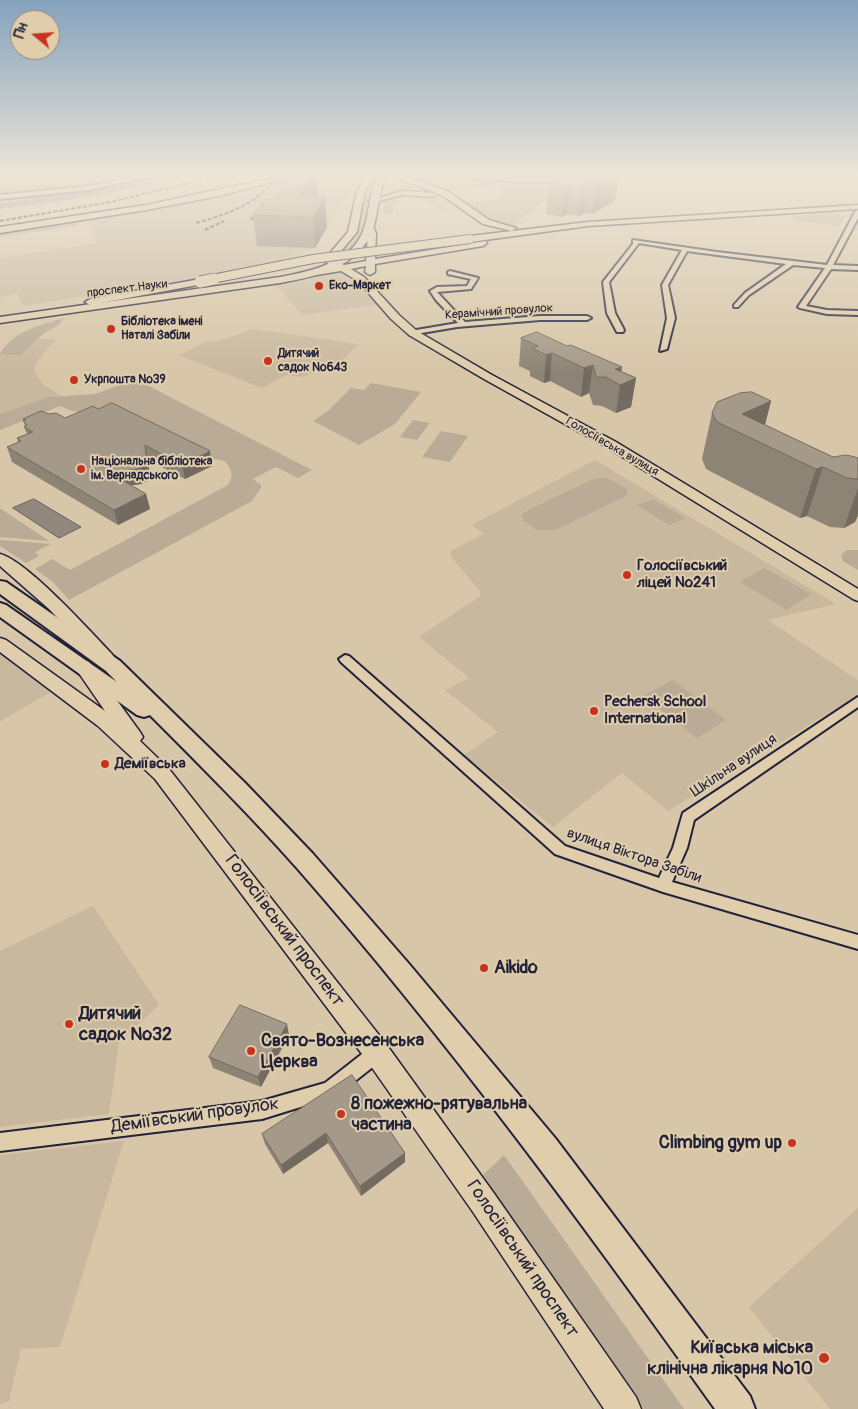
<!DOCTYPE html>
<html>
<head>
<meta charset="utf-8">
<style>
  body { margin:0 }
  #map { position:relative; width:858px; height:1409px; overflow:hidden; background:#d7c6a7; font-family:Pangolin,sans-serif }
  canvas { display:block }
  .north { position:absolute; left:10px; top:10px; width:50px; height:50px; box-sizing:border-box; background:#dfcdab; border:1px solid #93897e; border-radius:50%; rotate:288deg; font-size:14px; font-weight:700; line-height:20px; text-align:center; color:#22223b }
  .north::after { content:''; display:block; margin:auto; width:18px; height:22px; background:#c8321e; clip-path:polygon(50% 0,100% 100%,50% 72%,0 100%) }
</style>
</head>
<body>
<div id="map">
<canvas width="858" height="1409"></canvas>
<div class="north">Пн</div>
</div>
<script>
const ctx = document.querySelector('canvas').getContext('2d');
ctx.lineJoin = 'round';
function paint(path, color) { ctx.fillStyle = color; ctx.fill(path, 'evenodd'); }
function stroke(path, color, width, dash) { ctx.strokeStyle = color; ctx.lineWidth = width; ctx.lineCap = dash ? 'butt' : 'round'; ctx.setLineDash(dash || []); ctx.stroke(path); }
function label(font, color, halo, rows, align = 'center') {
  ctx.font = font + ' Pangolin,sans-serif'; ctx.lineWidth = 4; ctx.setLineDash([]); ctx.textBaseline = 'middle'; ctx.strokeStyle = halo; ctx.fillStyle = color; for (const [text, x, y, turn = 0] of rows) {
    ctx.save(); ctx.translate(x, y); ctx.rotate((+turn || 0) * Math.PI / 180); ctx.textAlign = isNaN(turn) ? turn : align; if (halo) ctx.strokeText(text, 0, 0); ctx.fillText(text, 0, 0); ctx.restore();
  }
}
paint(new Path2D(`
  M304,176H360L315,248L260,267L229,273L23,306L17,294L0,297V258L97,243L94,236L98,235L88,223L90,221L168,207Z
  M119,185L124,187L74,196L0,206V199L87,190Z
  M341,272L349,274L355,279L376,305L302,315L275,284Z
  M253,329L358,344L333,370L324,368L303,377L287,375L262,388L179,355L207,341L216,342Z
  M38,339H56L35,364V373L44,385L61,396L49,397L0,414V354L21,355Z
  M595,460L836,604L768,620L858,680V695L668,811L622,773L553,827L464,755L498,732L445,690L469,678L419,637L480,596L481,592L452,558L450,551L484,534L472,525Z
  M0,654L53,691L0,721Z
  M93,906L159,1005L119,1043L109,1114L0,1127V951Z
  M124,1141L60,1347L21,1349L9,1401L0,1404V1155Z
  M858,1208V1409H830L749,1307Z`), '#c8b89e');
paint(new Path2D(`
  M0,176H109L116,183L0,195Z
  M376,176H380C375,182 372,186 370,193C364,213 366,249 340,254C371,227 356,205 376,176Z
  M405,176H447L510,182L575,181L521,218L516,225L492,221L464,202L491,200L502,195L503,192L494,186L449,192Z
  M394,177L444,196L452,202C431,190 409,189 385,194Z
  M404,195C426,196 432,198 450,211C429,206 423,192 399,199L393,206V213L383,214L384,201Z
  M831,213L845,216L839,226L793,220L794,216Z
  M76,223L82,225L0,237V233Z
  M64,318L60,324L43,334L21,355L0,354C11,332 42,324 64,318Z
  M135,379L312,470L298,478L276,467L253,479L261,485V488L252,501L69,600L53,582L35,569L52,559L70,570L228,485C234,474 232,471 225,461L209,458L161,426L147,427L69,410L60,406L0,430V414L49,397L96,394Z
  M371,383L421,392L395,424L359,445L313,421L328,411L351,388L364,390Z
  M413,420L430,423L417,440L400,437Z
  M441,431L468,436L450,462L422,457Z
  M601,478L609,479L627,489V494L622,498L555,530H537L523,520L522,515L528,510L594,479Z
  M653,499L685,518L669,525L637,505Z
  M0,508L1,509L49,541L0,537Z
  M0,540L51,544L35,552L39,556L26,563L0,546Z
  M847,550H858V570L843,561L841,555Z
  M764,568L811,594L787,610L740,582Z
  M673,680L726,720L697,738L643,696Z
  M504,1155L684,1409H644L483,1175Z`), '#b9ab95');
const water = new Path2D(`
  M34,499L81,527L59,538L13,508Z`);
paint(water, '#91877d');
stroke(water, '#655f63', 1);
paint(new Path2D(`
  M158,176H177L176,178L97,196L0,209V203L97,190Z`), '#91877d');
const minor = new Path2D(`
  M462,176L573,178L576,180L573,182H518Z
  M858,210V218L833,265L858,266V270L831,269L806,306L827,310L858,311V315L827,314L800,308L798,307L825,268L793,265L749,295L738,307H734V305L745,293L786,264L687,251L668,285L675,318L667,349L660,351L667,318L662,285L682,250L639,243L609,282L615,313L624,330L623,332H617L607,313L603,282L633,244V240L717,252L827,265L855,212Z
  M450,271L478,278L471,289L437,292L465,322L540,316H587L591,318L587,320H540L457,327L410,335V331L458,323L436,300L430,291L437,287L467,286L471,279L448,274V272Z
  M345,655L349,656L565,846L659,878L673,848L683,813L858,697V707L694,820L687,848L672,882L858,935V949L663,892L555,854L341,662L339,659Z
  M377,1045L383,1047L386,1053L383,1059L336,1096L262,1119L0,1151V1133L262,1101L325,1083L371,1047Z`);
const tertiary = new Path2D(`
  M139,176H152L89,190L0,199V195L89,186Z`);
const secondary = new Path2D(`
  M281,176H294L219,196L146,210L0,233V227L146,205Z
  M394,176H405L449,192L489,220L516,228L512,231L483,224L443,196Z
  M402,191L433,193L437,195L433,197L402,195L372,203L368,201Z
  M858,205V209L588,226L470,242L466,239L470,236L588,222Z
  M366,225H372L376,233L375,259L486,241L487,243L483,246L375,264V272L370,275L365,272L366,266L351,269L364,277L399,315L417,331L492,375L616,442L858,589V601L853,599L608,448L484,379L409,335L391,319L358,281L341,271L298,278V274L334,267L324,261V257H330L344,265L366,261L368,233L365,227Z
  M200,279L203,280V284L90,305L85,302L90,299Z`);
const primary = new Path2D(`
  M368,176L375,177L365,191L357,232L337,256H331V252L348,232L357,191Z
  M379,176H387C377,193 379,211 373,229C360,267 315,277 280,283L0,323V317L280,277C312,271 356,262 365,225C370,208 369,192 379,176Z
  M0,554C27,561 90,631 111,653L114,657L111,661L105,663L99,661L49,609L0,566Z
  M0,638L6,640L27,655L105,711L74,666L77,662L83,660L89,662L140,732L143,737L140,741L169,769L386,1044L493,1192L636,1397L641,1409H604L473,1212L368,1062L155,779L98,726L0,652Z`);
const trunk = new Path2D(`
  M0,581L6,582L120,661L245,783L313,854L409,964L555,1138L750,1396L755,1409H715C583,1224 447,1039 297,868C250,815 200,765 150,715L144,717L137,715L0,617V603L6,605L117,682L106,671L0,594Z`);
stroke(minor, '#22223b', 4);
stroke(tertiary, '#22223b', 4);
stroke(secondary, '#22223b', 3);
stroke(primary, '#22223b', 3);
stroke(trunk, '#22223b', 4);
paint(minor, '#dfcdab');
paint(tertiary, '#dfcdab');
paint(secondary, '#dfcdab');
paint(primary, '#dfcdab');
paint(trunk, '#dfcdab');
stroke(new Path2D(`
  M251,220L262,205
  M0,221L111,202L217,176
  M196,223C228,214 258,204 278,176
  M205,230L224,221`), '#22223b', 2, [4, 2]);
const secondaryBridgeFar1 = new Path2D(`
  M207,280L313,259L470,239`);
const secondaryBridge = new Path2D(`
  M200,282L214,279`);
stroke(secondaryBridgeFar1, '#22223b', 10, []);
stroke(secondaryBridge, '#22223b', 13, []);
stroke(secondaryBridgeFar1, '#dfcdab', 8);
stroke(secondaryBridge, '#dfcdab', 11);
paint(new Path2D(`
  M562,176H618L615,200L593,214L584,213L579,216L567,214L562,217L546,214L548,186Z
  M318,197L327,227L315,248L257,246L253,215L273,199Z
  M521,338L622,372L636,378L631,407L616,413L602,406L593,405L589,393L581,397L550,381L544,383L530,376V371L519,366Z
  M771,401L765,425L833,457L858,458V515L855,522L844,528L830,527L807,516L800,518L706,469L702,459L712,413Z
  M49,414L65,418L212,466L185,479L148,460L150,478L149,480L141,484L131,485L146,494L150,509L118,525L12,462L7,447L18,442L17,438L27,434L24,427L25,426L23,419Z
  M289,1035L261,1087L213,1068L209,1057Z
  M352,1075L405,1162L361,1196L328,1143L283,1174L265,1144L262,1134Z`), '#8e8476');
paint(new Path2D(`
  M311,176H316L318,197L297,196Z
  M612,176H618L615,200L593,214L596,186Z
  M587,184L584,213L579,216L582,187Z
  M570,185L567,214L562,217L565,188Z
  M325,197L327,227L315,248L313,217Z
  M552,353L550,381L544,383L546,355Z
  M593,365L589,393L581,397L584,368Z
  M622,367L620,384L615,369Z
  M636,378L631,407L616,413L620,385Z
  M771,401L760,443L742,414Z
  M145,445L148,460L150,478L149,480L141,484L113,488L110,473Z
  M210,451L212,466L185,479L182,465Z
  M823,467L807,516L800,518L816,469Z
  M858,488V515L855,522L844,528Z
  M146,494L150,509L118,525L114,510Z
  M287,1024L289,1035L261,1087L258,1077Z
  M326,1133L328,1143L283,1174L281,1165Z
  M405,1153V1162L361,1196L360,1186Z`), '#746b60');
const building = new Path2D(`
  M290,176H311L297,196L325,197L313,217L253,215L266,199H273Z
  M562,176H612L596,186L587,184L582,187L570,185L565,188L548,186Z
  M537,332L567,346L571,345L622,367L615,369L636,378L620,385L606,377H596L593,365L584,368L552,353L546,355L532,348L538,346L521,338Z
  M752,392L771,401L742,414L833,457L846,455L855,457L858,458V479L847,478L823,467L816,469L717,422L712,413L717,402L740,393Z
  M112,403L210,451L182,465L145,445L147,463L146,465L138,469L110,473L146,494L114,510L7,447L21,441L17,438L33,432L24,427L27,425L23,421L26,420L23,419L41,411L49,414L56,413L65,418L93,406L98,409Z
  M240,1005L287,1024L258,1077L209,1057Z
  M352,1075L405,1153L360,1186L326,1133L281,1165L262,1134Z`);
paint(building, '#a59989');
stroke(building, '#746b60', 1);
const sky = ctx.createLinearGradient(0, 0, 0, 373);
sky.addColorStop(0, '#85a2bd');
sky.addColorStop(0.47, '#ede5d7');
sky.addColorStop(1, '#ede5d700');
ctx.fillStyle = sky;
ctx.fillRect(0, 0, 858, 373);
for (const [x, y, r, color] of [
  [319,286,5,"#c8321e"],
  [111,329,5,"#c8321e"],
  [268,361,5,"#c8321e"],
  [74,380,5,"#c8321e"],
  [81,469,5,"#c8321e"],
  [627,575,5,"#c8321e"],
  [594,711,5,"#c8321e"],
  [105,764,5,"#c8321e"],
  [484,968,5,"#c8321e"],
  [69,1024,5,"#c8321e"],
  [251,1051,5,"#c8321e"],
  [341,1114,5,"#c8321e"],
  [792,1143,5,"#c8321e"],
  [824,1358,6,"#c8321e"]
]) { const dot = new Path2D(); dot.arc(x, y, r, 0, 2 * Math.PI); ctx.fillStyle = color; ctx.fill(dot); stroke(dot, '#dfcdab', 2); }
label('bold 12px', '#22223b', '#dfcdab', [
  ["Еко-Маркет",329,286],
  ["Бібліотека імені",121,322],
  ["Наталі Забіли",121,336],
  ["Дитячий",278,354],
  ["садок №643",278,368],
  ["Укрпошта №39",84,380],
  ["Національна бібліотека",91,462],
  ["ім. Вернадського",91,476]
], 'left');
label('12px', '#22223b', '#dfcdab', [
  ["проспект Науки",127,289,-7],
  ["Керамічний провулок",499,312,-4],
  ["Голосіївська вулиця",612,447,30]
]);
label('bold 15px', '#22223b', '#dfcdab', [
  ["Голосіївський",637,566],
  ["ліцей №241",637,583],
  ["Pechersk School",604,702],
  ["International",604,719],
  ["Деміївська",115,764]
], 'left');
label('15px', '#22223b', '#dfcdab', [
  ["Шкільна вулиця",734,766,-34],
  ["вулиця Віктора Забіли",634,856,19]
]);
label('18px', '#22223b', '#dfcdab', [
  ["Голосіївський проспект",284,931,53],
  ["Деміївський провулок",195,1116,-8],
  ["Голосіївський проспект",522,1259,56]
]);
label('bold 18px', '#22223b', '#dfcdab', [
  ["Aikido",494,968],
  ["Дитячий",79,1014],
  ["садок №32",79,1035],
  ["Свято-Вознесенська",261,1041],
  ["Церква",261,1062],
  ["8 пожежно-рятувальна",351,1104],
  ["частина",351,1125],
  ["Climbing gym up",782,1143,"right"],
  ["Київська міська",813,1348,"right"],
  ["клінічна лікарня №10",813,1369,"right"]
], 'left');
</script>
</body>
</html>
